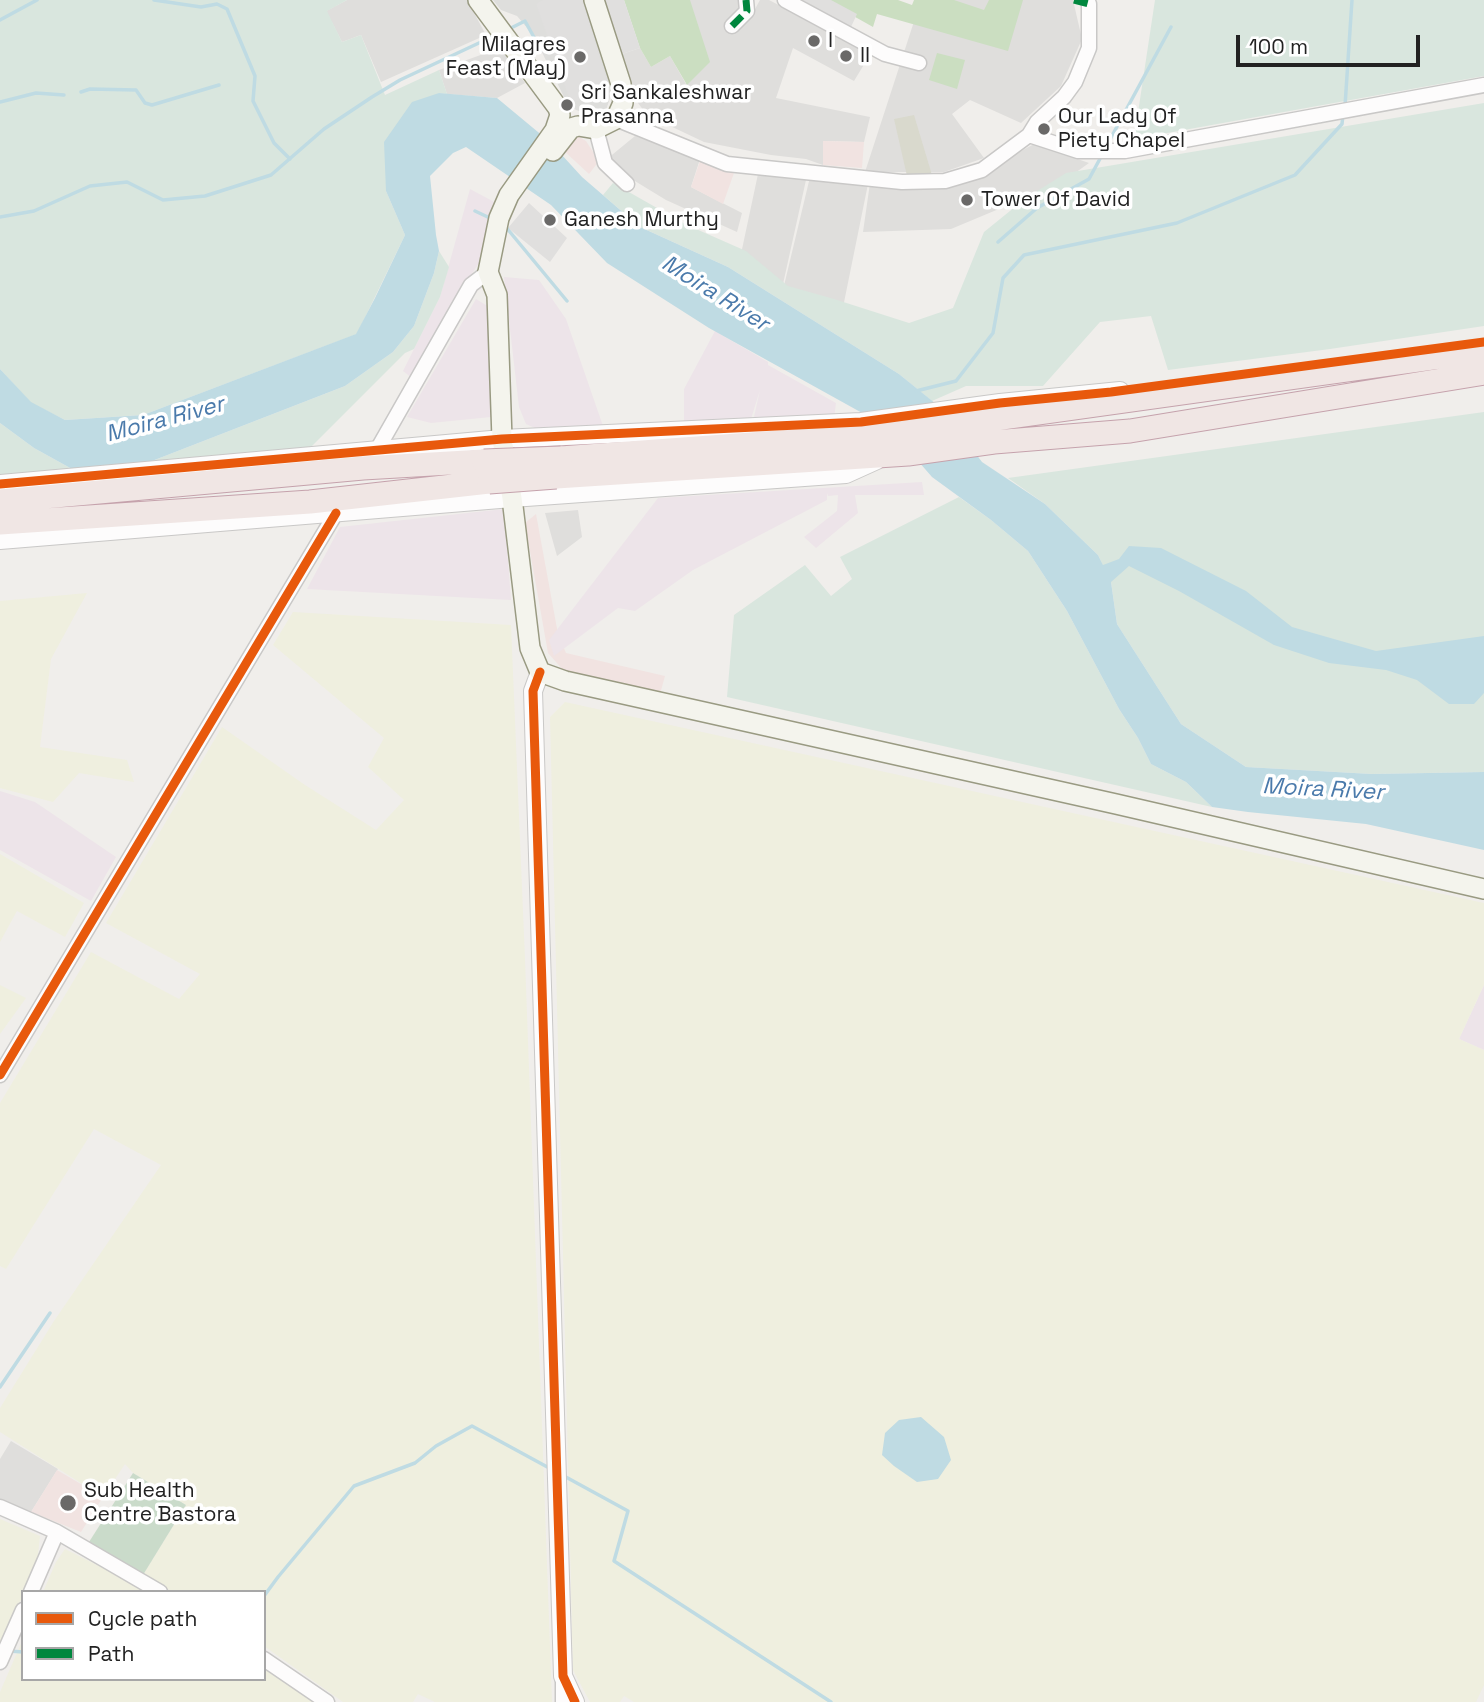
<!DOCTYPE html>
<html>
<head>
<meta charset="utf-8">
<style>
  body { margin:0 }
  #map { position:relative; width:1484px; height:1702px; overflow:hidden; background:#f0eeeb; font-family:"Space Grotesk",sans-serif }
  canvas { display:block }
  .legend { position:absolute; left:21px; top:1590px; width:245px; height:91px; box-sizing:border-box; background:#fff; border:2px solid #a7a7a7; margin:0; padding:9px 12px; list-style:none; font-size:21px; color:#222 }
  .legend li { display:flex; align-items:center; gap:14px; height:35px }
  .legend b { width:35px; border:2px solid #a7a7a7 }
  .scale { position:absolute; left:1236px; top:35px; width:184px; height:32px; box-sizing:border-box; border:4px solid #222; border-top:0; padding-left:9px; font-size:21px; line-height:24px; white-space:nowrap; color:#222; -webkit-text-stroke:5px #fff; paint-order:stroke }
</style>
</head>
<body>
<div id="map">
<canvas width="1484" height="1702"></canvas>
<ul class="legend">
<li><b style="height:9px;background:#e8590c"></b>Cycle path</li>
<li><b style="height:9px;background:#00873e"></b>Path</li>
</ul>
<div class="scale">100 m</div>
</div>
<script>
const ctx = document.querySelector('canvas').getContext('2d');
ctx.lineJoin = 'round';
function paint(path, color) { ctx.fillStyle = color; ctx.fill(path, 'evenodd'); }
function stroke(path, color, width, dash) { ctx.strokeStyle = color; ctx.lineWidth = width; ctx.lineCap = dash ? 'butt' : 'round'; ctx.setLineDash(dash || []); ctx.stroke(path); }
function label(font, color, halo, rows, align = 'center') {
  ctx.font = font + ' "Space Grotesk",sans-serif'; ctx.lineWidth = 7; ctx.setLineDash([]); ctx.textBaseline = 'middle'; ctx.strokeStyle = halo; ctx.fillStyle = color; for (const [text, x, y, turn = 0] of rows) {
    ctx.save(); ctx.translate(x, y); ctx.rotate((+turn || 0) * Math.PI / 180); ctx.textAlign = isNaN(turn) ? turn : align; if (halo) ctx.strokeText(text, 0, 0); ctx.fillText(text, 0, 0); ctx.restore();
  }
}
paint(new Path2D(`
  M347,0H467L486,35L381,82L361,35L342,42L326,11Z
  M690,0H738L740,9L749,20L760,0H769L871,53L854,81L793,48L776,98L870,117L864,142L823,141V165L806,159L771,155L704,142L647,115L632,95L622,54L640,48L651,67L670,56L686,84Z
  M921,0H1073L1082,39L1061,86L1021,123L970,100L952,114L984,158L944,172H865Z
  M500,48L525,83L497,98L447,94L439,70Z
  M635,136L700,159L691,187L742,213L737,232L666,200L625,175L607,159Z
  M1034,144L1089,163L1061,183L951,229L863,232L870,183L983,172Z
  M758,174L806,180L783,284L741,254Z
  M810,177L868,184L838,332L782,294Z
  M578,510L582,537L557,556L545,513Z
  M11,1441L58,1469L31,1512L0,1499V1459Z`), '#dfdedc');
paint(new Path2D(`
  M574,134L586,141L599,161L589,174L563,150Z
  M823,141L864,142L862,168L823,165Z
  M700,161L734,173L723,204L691,187Z
  M536,514L558,634L566,653L665,676L660,694L564,671L548,653L525,523Z
  M57,1470L103,1497L81,1532L31,1512Z`), '#f1e3e1');
paint(new Path2D(`
  M470,189L498,204L481,260L456,298L412,378L403,371L440,297Z
  M504,277L539,280L566,319L603,426L537,429L526,424L519,407Z
  M476,299L489,307L491,417L431,423L407,417Z
  M715,331L768,362V365L836,403L834,419L754,417L760,390L751,419L684,424V389Z
  M922,482L924,495H855L858,513L816,548L804,537L837,511L838,495L828,496L827,493V500L693,570L635,611L618,608L554,656L549,640L658,498Z
  M504,509L511,600L307,589L340,527Z
  M0,791L35,802L116,857L91,901L0,850Z
  M1484,985V1050L1459,1039Z`), '#ede4e9');
paint(new Path2D(`
  M493,0H587L613,89L606,110L596,116L576,110L566,101L534,36L517,16L501,10Z`), '#dededc');
paint(new Path2D(`
  M914,115L932,175L907,176L894,119Z`), '#d9d9cd');
paint(new Path2D(`
  M87,593L51,659L40,747L127,760L134,782L79,773L53,802L0,788V601Z
  M293,612L511,625L525,959L552,1702H435L418,1694L413,1702H343L264,1646V1592H173L143,1575L186,1505L133,1473L125,1464L103,1497L0,1432V1408L54,1321L161,1165L94,1129L6,1269L0,1266V1103L91,952L179,999L200,974L106,923L222,727L305,785L376,830L404,800L368,767L384,738L273,645Z
  M565,702L1484,903V985L1459,1039L1484,1050V1685L1476,1702H634L624,1696L620,1702H590L573,1670L550,717Z
  M0,854L84,903L65,937L17,911L0,942Z
  M0,985L26,998L0,1034Z
  M0,1519L40,1536L37,1564L24,1592H23V1595L0,1647Z
  M65,1549L103,1568L144,1592H43L56,1562Z
  M23,1639V1679H264V1667L316,1702H0V1692Z`), '#efefdf');
paint(new Path2D(`
  M624,0H690L710,62L687,85L670,56L651,67L640,48Z
  M825,0H898L912,5L914,0H954L984,10L989,0H1023L1008,51L877,14L873,27Z
  M937,53L965,60L957,89L929,80Z`), '#cbdec1');
paint(new Path2D(`
  M0,0H347L327,11L342,42L361,35L385,95L439,70L447,94L439,93L386,191L405,235L357,334L143,415L65,420L31,403L0,369Z
  M1155,0H1484V76L1134,139Z
  M1484,103V326L1330,349L1168,370L1151,316L1100,322L1043,386H966L932,401L899,374L728,267L640,227L603,195L613,183L687,225L746,251L788,286L834,299L909,323L953,308L984,232L1026,198L1066,173Z
  M439,251L449,267L440,297L414,349L405,353L311,447L152,461L345,386L393,352L414,326L434,273Z
  M1484,412V772L1372,774L1246,767L1181,724L1117,624L1111,582L1098,555L1045,504L1008,478Z
  M0,423L34,448L72,469L0,475Z
  M959,497L991,520L1028,551L1067,611L1119,709L1138,738L1151,764L1186,782L1212,807L727,697L734,615L805,565L831,596L852,579L840,557Z`), '#d9e6de');
paint(new Path2D(`
  M133,1473L186,1505L143,1575L89,1542Z`), '#cadbca');
paint(new Path2D(`
  M543,0H582L610,90L571,103L536,4Z
  M605,0H624L640,48L622,54Z
  M802,0H831L857,14L851,27Z
  M529,203L567,238L550,262L508,228Z`), '#e0dfde');
paint(new Path2D(`
  M439,93L497,98L550,142L582,177L640,227L728,267L899,374L941,408L982,462L1045,504L1098,555L1103,565L1119,559L1129,546L1161,548L1246,591L1292,627L1376,651L1484,636V693L1474,704H1449L1417,680L1386,670L1329,663L1274,645L1179,591L1129,566L1111,582L1117,624L1181,724L1246,767L1372,774L1484,772V850L1366,824L1248,812L1212,807L1186,782L1151,764L1138,738L1119,709L1067,611L1028,551L991,520L932,477L905,446L873,419L709,328L607,263L551,205L466,147L453,153L430,176L436,235L439,251L434,273L414,326L393,352L345,386L152,461L72,469L34,448L0,423V369L31,402L65,420L143,415L356,334L375,298L405,235L386,191L384,142L412,102Z
  M921,1417L944,1437L951,1460L938,1479L917,1482L894,1466L882,1455L885,1433L899,1420Z`), '#bfdbe3');
stroke(new Path2D(`
  M154,0L201,7L217,4L227,9L255,76L253,101L274,143L290,159
  M0,20L37,0
  M509,29L525,21L541,50
  M81,92L90,89L136,90L145,103L152,105L219,85
  M0,102L36,93L64,95
  M1345,106L1352,0
  M1107,145L1171,27
  M475,211L492,219
  M0,217L34,211L90,186L127,182L163,200L205,196L271,175L324,129L372,97L400,80L496,35
  M505,226L567,301
  M998,242L1037,208L1089,179L1102,155
  M916,391L956,381L993,333L1003,278L1024,255L1177,223L1295,175L1342,124L1343,114
  M0,1387L50,1313
  M564,1476L628,1511L614,1561L831,1702
  M264,1596L278,1577L354,1486L415,1463L436,1446L472,1426L551,1469
  M9,1651L23,1652
  M196,1679H203`), '#bfdbe3', 3.5);
const minor = new Path2D(`
  M785,0L885,54L919,63
  M732,26L747,11L746,0
  M616,119L727,164L902,182L945,181L982,170L1029,135L1037,122L1064,97L1075,82L1089,48V4L1087,0
  M596,129L605,163L627,184
  M1029,135L1078,151H1125L1484,85
  M377,450L471,285L488,272
  M0,1075L336,513
  M0,1507L57,1532L160,1592
  M31,1592L57,1532
  M264,1659L327,1702
  M0,1662L23,1610
  M563,1702V1677`);
const tertiary = new Path2D(`
  M0,484L502,439L861,422L1000,403L1120,391
  M0,540L512,498L846,474L877,460
  M540,672L533,691L563,1676L575,1702`);
const secondary = new Path2D(`
  M478,0L558,108L560,115L555,130L509,195L499,218L488,272L497,295L502,439L512,498L530,648L540,672L565,681L1116,804L1484,889
  M553,151L571,128L578,126L596,129L616,119L623,103L621,84L594,0`);
const trunk = new Path2D(`
  M561,458L887,434L1484,351
  M556,477L908,454L994,442L1130,431L1484,373
  M0,501L363,468L484,461
  M0,523L310,502L489,482`);
stroke(minor, '#c9c8c7', 17);
stroke(tertiary, '#c9c8c7', 20);
stroke(secondary, '#999a82', 22);
stroke(trunk, '#c5a2ac', 25);
stroke(minor, '#fdfcfc', 14);
stroke(tertiary, '#fdfcfc', 18);
stroke(secondary, '#f4f4ed', 19);
stroke(trunk, '#f0e6e4', 23);
const trunkBridge = new Path2D(`
  M484,461L561,458
  M489,482L556,477`);
stroke(trunkBridge, '#c5a2ac', 25, []);
stroke(trunkBridge, '#f0e6e4', 23);
stroke(new Path2D(`
  M1074,0L1089,4
  M732,26L747,11L746,0`), '#00873e', 7, [14, 7]);
stroke(new Path2D(`
  M0,484L502,439L861,422L1000,403L1111,392L1484,342
  M540,672L533,691L563,1676L575,1702
  M0,1075L336,513`), '#e8590c', 9);
for (const [x, y, r, color] of [
  [814,41,7,"#6a6968"],
  [846,56,7,"#6a6968"],
  [580,57,7,"#6a6968"],
  [567,105,7,"#6a6968"],
  [1044,129,7,"#6a6968"],
  [967,200,7,"#6a6968"],
  [550,220,7,"#6a6968"],
  [68,1503,9,"#6a6968"]
]) { const dot = new Path2D(); dot.arc(x, y, r, 0, 2 * Math.PI); ctx.fillStyle = color; ctx.fill(dot); stroke(dot, '#fff', 2.5); }
label('21px', '#222', '#fff', [
  ["I",828,41],
  ["Milagres",566,45,"right"],
  ["Feast (May)",566,69,"right"],
  ["II",860,56],
  ["Sri Sankaleshwar",581,93],
  ["Prasanna",581,117],
  ["Our Lady Of",1058,117],
  ["Piety Chapel",1058,141],
  ["Tower Of David",981,200],
  ["Ganesh Murthy",564,220],
  ["Sub Health",84,1491],
  ["Centre Bastora",84,1515]
], 'left');
label('italic 23px', '#4a7aab', '#fff', [
  ["Moira River",715,294,32],
  ["Moira River",165,420,-15],
  ["Moira River",1323,790,3]
]);
</script>
</body>
</html>
